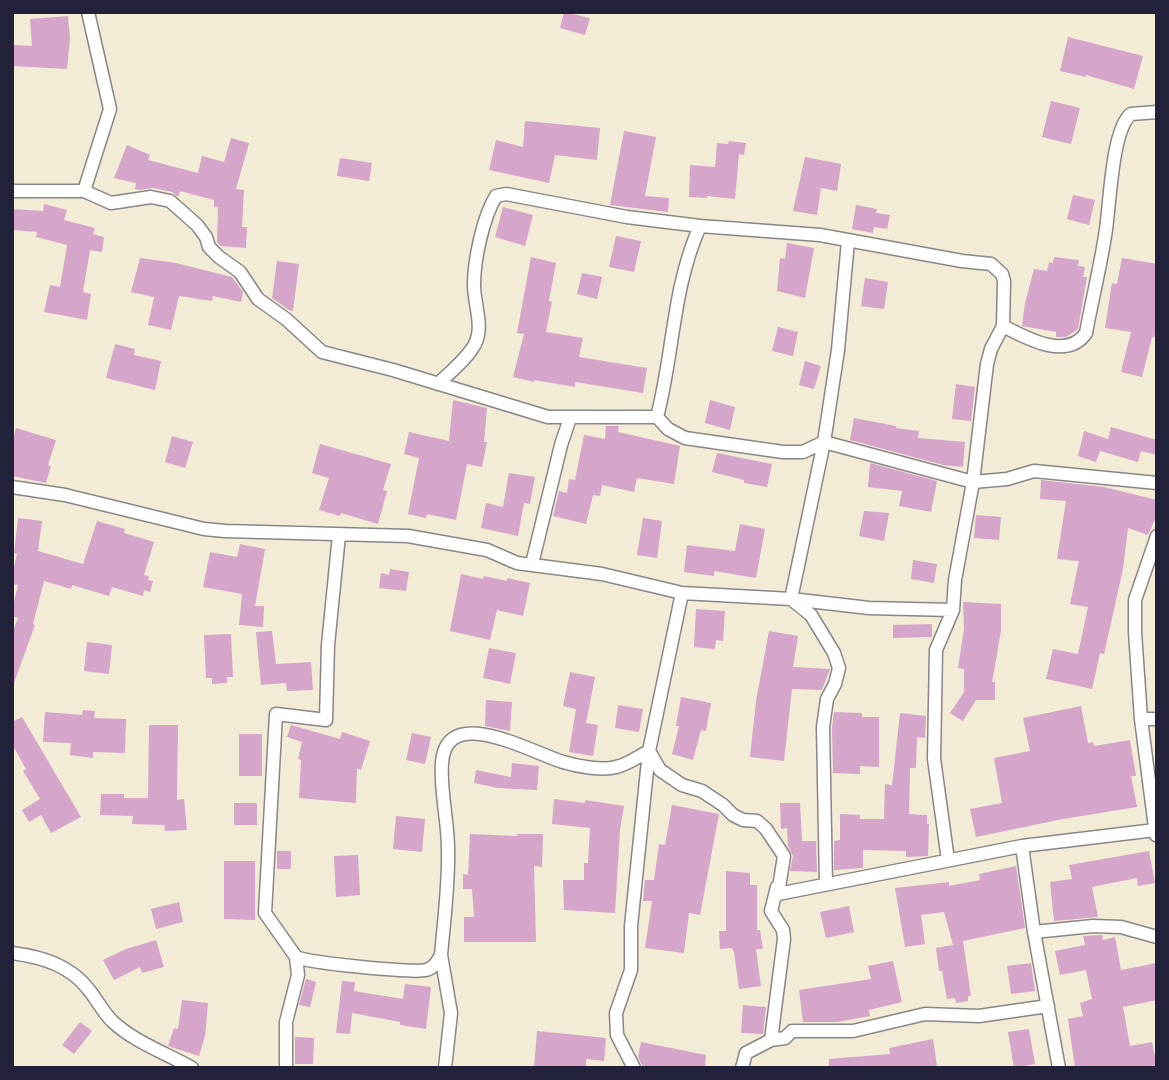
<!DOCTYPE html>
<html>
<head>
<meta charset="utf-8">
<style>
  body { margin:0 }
  #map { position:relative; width:1169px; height:1080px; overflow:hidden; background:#f2ebd5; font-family:"Balsamiq Sans",sans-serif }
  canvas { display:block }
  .frame { position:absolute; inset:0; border:14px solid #22223b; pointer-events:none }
</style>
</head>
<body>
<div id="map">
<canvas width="1169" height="1080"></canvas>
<div class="frame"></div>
</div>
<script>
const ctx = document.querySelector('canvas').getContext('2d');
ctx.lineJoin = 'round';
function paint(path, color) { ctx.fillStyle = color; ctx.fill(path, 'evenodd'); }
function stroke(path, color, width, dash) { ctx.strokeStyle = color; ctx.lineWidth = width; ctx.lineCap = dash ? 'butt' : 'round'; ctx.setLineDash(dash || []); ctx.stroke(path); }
paint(new Path2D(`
  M564,12L590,18L585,35L560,28Z
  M68,16L70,38L67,69L12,66V45L32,46L30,19Z
  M1068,37L1143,56L1134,89L1086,75V77L1060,71Z
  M1051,101L1080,108L1071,144L1042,137Z
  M525,121L600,128L597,160L555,155L549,183L489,170L496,140L523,147Z
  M624,131L656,137L645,196L669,198L668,212L610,205Z
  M231,138L249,143L236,189L244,190L242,227H247L246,248L221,246L217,242L218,207H214V200L180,191L178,197L172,192L153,188L139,190L135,189L136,183L114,178L127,145L150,155L148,160L198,173L202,156L224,162Z
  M729,141L746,143L744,155L739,154L735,199L707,196V198L689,197L690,165L715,167L717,143L728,144Z
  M805,157L841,164L837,191L821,188L817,215L793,211Z
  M340,158L372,163L369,181L337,176Z
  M1073,195L1095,200L1089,225L1067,219Z
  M44,204L67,210L64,220L95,228L93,234L104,237L102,252L90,250L83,292L91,294L87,320L44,312L50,285L60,287L67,245L36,237L37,232L12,230V209L43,211Z
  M856,205L877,209L876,213L890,215L887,229L874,227L873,233L852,229Z
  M503,207L533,215L525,246L495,237Z
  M616,236L641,241L634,272L609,267Z
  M787,243L814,248L805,298L777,291L780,258L785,259Z
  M531,257L556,263L549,301L552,302L546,332L583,338L579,357L647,368L643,393L575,382V387L534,380V382L513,377L524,334L517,333Z
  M1054,257L1079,260L1078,266L1085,267L1083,277H1087L1078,329L1066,337H1056V332L1022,326L1025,303L1034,269L1047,271L1049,262L1053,263Z
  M140,258L176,263L232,277L243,292L241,302L213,296L212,301L179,296L171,330L148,325L154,297L131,292Z
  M1122,258L1157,264V327L1154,338L1152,337L1142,377L1121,372L1131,332L1105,328L1112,283L1117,284Z
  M277,261L299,264L293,311L289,310L272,298Z
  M582,273L602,277L597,299L577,294Z
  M865,278L888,282L884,309L861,306Z
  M778,327L798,332L793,356L772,351Z
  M115,344L135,349L134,355L161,361L155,390L106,378Z
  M805,361L821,366L814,389L799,385Z
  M956,384L975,387L971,421L952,419Z
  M453,400L487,408L484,442H487L482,467L467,464L456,520L427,514L426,518L408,514L419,458L404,454L409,432L449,441Z
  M710,400L735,407L730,430L705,423Z
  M854,418L896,426V428L919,431L918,438L965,442L963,467L943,465L850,440Z
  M606,426H619L618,432L680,446L674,484L637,478L634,492L602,485L600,496L593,495L586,524L553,516L559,491L567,493L569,479L575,480L584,435L605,439Z
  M1111,427L1157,440V455L1141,451L1138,462L1100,451L1096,462L1078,456L1084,431L1108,439Z
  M16,428L56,440L48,465L51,466L46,483L12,476V445Z
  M172,436L193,442L185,468L165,462Z
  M320,444L391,464L383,490L387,491L378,524L341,513L340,516L319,510L329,478L312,473Z
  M717,453L772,464L767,487L744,483V480L712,472Z
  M870,463L937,481L931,512L899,506L902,491L868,487Z
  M509,473L535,477L530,504L524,503L518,536L481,528L486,503L503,507Z
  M1041,480L1104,487L1157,500V515L1148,535L1128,528L1123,569L1104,654L1100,653L1092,689L1046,679L1053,649L1078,654L1088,607L1070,604L1079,561L1057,559L1066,501L1040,499Z
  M864,511L889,513L884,541L859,536Z
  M976,515L1001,517L999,540L974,538Z
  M18,518L42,521L38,551L83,564L97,521L125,529L124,533L154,542L144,575L149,576L148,580L153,581L150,592L144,590L143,596L112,587L109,596L72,585L71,589L44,581L33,624L35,625L14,683L12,634L18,618L12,616V610L18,585L12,584V576L17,554L14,553Z
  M643,518L662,521L657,558L637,555Z
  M740,524L765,529L756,578L714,571V576L684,572L687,545L735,551Z
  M240,544L265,549L255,606H264L263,627L239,625L242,594L203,587L210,552L237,557Z
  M913,560L937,564L934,583L911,579Z
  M390,569L409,572L406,591L379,588L381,573L389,575Z
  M461,574L483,579L484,576L507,581V578L530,583L523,616L497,610L490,640L450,631Z
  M963,602L1001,604V631L992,682H995V700H976L963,721L950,713L964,692V669L958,668L964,629Z
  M696,609L725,611L723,641L716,640L715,649L694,647Z
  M932,624V637L893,638V625Z
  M272,631L276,664L311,662L313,690L287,691L286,683L261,685L256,632Z
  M769,631L798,636L793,667L830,669L822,690L792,689L784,761L750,757L756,701Z
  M231,634L233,677H227V683L212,684V678H206L204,635Z
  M87,642L112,645L109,674L84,671Z
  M489,648L516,653L510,684L483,678Z
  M570,672L595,677L586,723L598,725L593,756L569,752L576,709L563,706Z
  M681,697L711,703L706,731L701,730L693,760L672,754L679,726H676Z
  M486,700L512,702L510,731L485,726Z
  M618,705L643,709L639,732L615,728Z
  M1081,706L1088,743L1093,742L1094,746L1130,740L1136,776H1131L1137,807L1063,819L976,837L970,809L1002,803L994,758L1030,751L1023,718Z
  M83,710L95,711L94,718L126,719L125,753L93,752V758L70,755L71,743L43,742L45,712L82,715Z
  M834,712L862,713V717H879V767L860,766V774L833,773L832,728Z
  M900,713L926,716L925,738L917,737L916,768H910L909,814L927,815V824H929L928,856L906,857V851L863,850V868L834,870V841L840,840V814L860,815V819H884L885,784L892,785Z
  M22,717L81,817L51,833L41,815L29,822L22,810L40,799L23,771L26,769L12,744V722Z
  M149,725H178L177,800L184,799L187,830L165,831L164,825L132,824L133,816L100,815L101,794H124V798H148Z
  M291,725L340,739L342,732L370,741L361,770L357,768L356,803L299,798L301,760L298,759L302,742L287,737Z
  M412,733L431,737L425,764L406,760Z
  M239,734H262V776H239Z
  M512,763L539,766L537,790L498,788L474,783L476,770L511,777Z
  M554,799L585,803V800L624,806L620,830L615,913L564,910L563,880H584V863H588L590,828L552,824Z
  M234,803H257V825H234Z
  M780,803H800L802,841H816L817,872L790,871L793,856L788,846L787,828L781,829Z
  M672,805L719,814L700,915L689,913L684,953L645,948L652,901H643L645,880H654L659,844L665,845Z
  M396,816L425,819L422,852L393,849Z
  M470,834L517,836V834H543L542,867L534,866L536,942H464V917H474L472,889H463V874L468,875Z
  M277,851H291V869H277Z
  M1149,851L1155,883L1138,886L1137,878L1092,887L1098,917L1054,921L1050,882L1072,879L1069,865Z
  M358,855L360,895L336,897L334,856Z
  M224,861H255V920L224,919Z
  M1016,866L1025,928L963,941L971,996H968V1001L956,1003L955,998L947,999L942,971H939L936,948L953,945L944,912L921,915L925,944L905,947L895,888L949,882V886L980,880L979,874Z
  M726,871L750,873V885H757V930H760L763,949H756L761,986L739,989L734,952L732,948L720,949L719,931H726Z
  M179,902L183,922L156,929L151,909Z
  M849,906L854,932L826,938L820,912Z
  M1102,935L1103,940L1115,937L1121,970L1157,963V1000L1123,1007L1130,1046L1152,1042L1157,1067L1075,1068L1068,1019L1083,1016L1080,1003L1092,999L1086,970L1060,975L1055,951L1085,945L1083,936Z
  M156,940L164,967L142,973L140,967L114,980L103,960L126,949Z
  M893,961L902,1002L869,1010L870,1016L837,1022H803L799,990L871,979L868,966Z
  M1031,963L1035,991L1011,994L1007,966Z
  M306,979L316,982L310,1007L299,1005Z
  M342,981L355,982L354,991L403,999L405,984L431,987L426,1029L400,1025V1022L352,1013L350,1034L336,1033Z
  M182,1000L208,1003L205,1036L199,1056L168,1046L174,1028L178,1029Z
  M743,1005L766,1007L763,1034L741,1033Z
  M80,1022L92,1031L74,1054L62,1045Z
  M1029,1029L1035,1064L1014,1068L1008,1032Z
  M537,1031L606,1038L604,1061L586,1059V1068H534Z
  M295,1037L314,1038L313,1064H295Z
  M933,1039L937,1066L923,1068H829V1059L890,1054L889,1048Z
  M641,1042L706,1055L705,1068L643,1067L638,1057Z`), '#d5a5ca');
const minor = new Path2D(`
  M88,12L110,109L84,191L111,203L151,197L170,201L197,225L206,237L209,247L219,257L240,272L258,299L286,319L322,352L393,370L548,417H657C674,352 672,289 700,226
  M12,191H84
  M1003,326C1026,338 1067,361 1086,333C1092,300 1100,268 1105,236C1110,209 1111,130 1131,114L1157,112
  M438,384C450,372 467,359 475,344C484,326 474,304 474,285C474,260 483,217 496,196L506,194L627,217L700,226L820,235L962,261L991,264L1002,274L1004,281L1003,326L991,349L987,364L973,482L955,580L953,610L936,650L934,759L948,860
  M657,417L668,429L685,438L783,452H803L824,442L973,482L1007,479L1034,471L1157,483
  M12,487L65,495L204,529L225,531L408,536L487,550L517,563L602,574L682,593L791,599L869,608L953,610
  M532,564L561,445L570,418
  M1141,719H1157
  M1156,835L1141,719L1135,632V600L1157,536
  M1022,846L1034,932L1059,1068
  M826,884L823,727L827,699L835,684L839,668L834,653L811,615L791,599L824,442L838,350L848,241
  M1034,932L1093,926L1121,927L1157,937
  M12,953C42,957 70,965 89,990C97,1000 103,1012 112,1021C134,1042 166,1053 192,1068
  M441,955L451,1013L445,1068
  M296,957C309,963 412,973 426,970C434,968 437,962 441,955C444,920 449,884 448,849C448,820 440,792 442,763C446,702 532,753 563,762C576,766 602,771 616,767C627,765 639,756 649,751L660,770L682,785L702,791L723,805L733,815L743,820L757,821L766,829L784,856L778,894L1022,846L1155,830
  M771,1040L785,1038L792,1031H853L925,1014L979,1016L1048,1006
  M286,1068V1022L298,975L296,957L265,913L276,714L326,720L328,645L339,535
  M634,1068L617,1035L616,1013L631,970V926L649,751L682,593
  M742,1068L746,1053L771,1040L784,939L783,930L771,911L777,887`);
stroke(minor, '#8a8688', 15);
stroke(minor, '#fff', 12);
</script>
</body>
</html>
